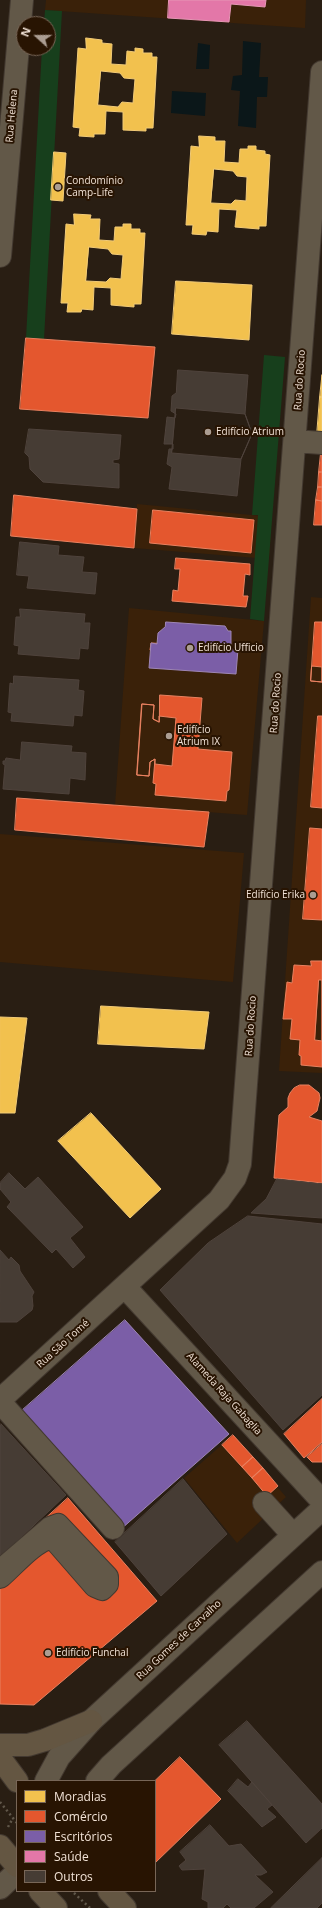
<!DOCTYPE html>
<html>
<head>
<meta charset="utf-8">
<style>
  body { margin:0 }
  #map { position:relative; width:322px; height:1908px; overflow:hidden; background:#291e13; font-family:"Open Sans",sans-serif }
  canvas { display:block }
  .legend { position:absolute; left:16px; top:1780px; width:140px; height:112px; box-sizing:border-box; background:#281402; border:1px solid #786657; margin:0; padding:5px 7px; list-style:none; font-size:12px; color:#f1e2d6 }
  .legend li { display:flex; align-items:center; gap:8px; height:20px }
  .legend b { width:20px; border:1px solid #786657 }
  .north { position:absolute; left:16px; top:16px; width:40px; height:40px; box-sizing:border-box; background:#281402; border:1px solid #786657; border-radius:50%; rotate:291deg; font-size:11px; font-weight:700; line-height:16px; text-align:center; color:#f1e2d6 }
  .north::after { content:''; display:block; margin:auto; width:14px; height:18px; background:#ab9d92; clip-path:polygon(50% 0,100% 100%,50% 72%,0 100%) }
</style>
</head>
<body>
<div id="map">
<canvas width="322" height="1908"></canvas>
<ul class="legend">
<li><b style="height:11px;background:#f2c14e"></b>Moradias</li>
<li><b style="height:11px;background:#e4572e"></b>Comércio</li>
<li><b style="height:11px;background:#7b5ea7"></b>Escritórios</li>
<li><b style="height:11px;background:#e377a8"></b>Saúde</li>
<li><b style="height:11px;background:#463c34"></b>Outros</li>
</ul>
<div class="north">N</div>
</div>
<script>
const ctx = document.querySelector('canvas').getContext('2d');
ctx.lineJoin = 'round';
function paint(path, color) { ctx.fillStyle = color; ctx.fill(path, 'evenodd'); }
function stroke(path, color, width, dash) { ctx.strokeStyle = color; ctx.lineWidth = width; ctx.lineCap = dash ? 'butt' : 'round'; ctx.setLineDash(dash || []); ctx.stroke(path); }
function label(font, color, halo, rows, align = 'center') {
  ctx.font = font + ' "Open Sans",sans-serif'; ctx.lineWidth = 4; ctx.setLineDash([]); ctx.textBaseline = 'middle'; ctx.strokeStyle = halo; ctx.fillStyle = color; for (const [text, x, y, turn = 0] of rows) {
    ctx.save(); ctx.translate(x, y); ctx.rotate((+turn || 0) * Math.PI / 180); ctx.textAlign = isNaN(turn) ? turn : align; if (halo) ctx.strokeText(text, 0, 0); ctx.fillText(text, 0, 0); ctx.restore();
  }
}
paint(new Path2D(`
  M46,0H169L168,18L229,22L231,4L265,7L266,0H306L305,28L45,10Z
  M137,504L272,517L269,559L134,548Z
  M311,597L322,598V1073L279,1071Z
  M129,608L264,621L247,815L115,805Z
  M0,834L244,853L233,982L0,962Z
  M233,1435L286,1497L237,1543L184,1478Z`), '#3a2109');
paint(new Path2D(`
  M45,10L62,11L44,339L26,338L42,48H48V24H44Z
  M264,355L285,357L264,621L250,619L258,515H252Z`), '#173f1c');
paint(new Path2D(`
  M243,41L261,43L259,77H268L267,97H257L256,128L238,126L240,91L231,90L233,76L242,75Z
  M198,43L210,45L209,69H196Z
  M172,91L206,93L205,116L171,113Z`), '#0b1719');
const homes = new Path2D(`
  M86,38L102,40V43L112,44L111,64L126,65L127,51L135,52V48L143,49V53H152V57H157L153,128H146V131L123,130V112L106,111L105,134H94V137L79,136L80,128L73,127L78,48L86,49Z
  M101,71L120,73L124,78L135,79L133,103L122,102L118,107L98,105Z
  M199,136L215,137V141H225L224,162L239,163L240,149H248V146H256V150L265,151V154L270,155L266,226H259V229L235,227L237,210L219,209L218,232L207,231L206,235L192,234L193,225H186L191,146L199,147Z
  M54,152L66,153L63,201L51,200Z
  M214,169L233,171L237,176L247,177L246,201L235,200L231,204L211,203Z
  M74,214L91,215L90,219H100L99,240L114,241L115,227H123V224H131V229H140V233H145L141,304H134V307L111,305V288L94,287L93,310L82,309L81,312H67L68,303H61L66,224L74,225Z
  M89,247L108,249L112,254L123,255L121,279L110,278L106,282L86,281Z
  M176,281L252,285L249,340L172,334Z
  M322,375V397H320Z
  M320,397H322V435H317Z
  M101,1006L209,1012L204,1049L98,1044Z
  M0,1017L27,1018L15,1113H0Z
  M91,1113L161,1189L130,1218L58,1141Z`);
paint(homes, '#f2c14e');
stroke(homes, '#f2cb77', 1);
const shops = new Path2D(`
  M26,338L155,347L148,418L20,409Z
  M321,453H322V472H319Z
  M319,472H322V487H318Z
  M318,487H322V501L316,500Z
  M14,495L137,509L134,548L11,536Z
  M316,500L322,501V525H314Z
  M153,510L254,520L251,553L150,543Z
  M176,558L250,564V575L245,574L243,596H248L246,607L172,601L173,590L178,591L180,569H175Z
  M315,622H322V682L311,681Z
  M187,633H195L208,637L216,644L218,648L238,649L237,656L223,655L217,663L209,668L203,670H193L179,664L167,652L150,650L151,643L171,644L180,636Z
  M312,666L322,667V682L311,681Z
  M160,695L202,698L198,749L232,752L229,790L227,791L226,801L155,795L156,784L153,783L155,759L150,762L149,776L137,775L142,704L154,705L153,719L159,722Z
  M142,704L154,705L153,719L159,722V716L176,718L172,766L155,764V759L150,762L149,776L137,775Z
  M318,716H322V808L311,807Z
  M17,798L209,812L204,847L15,830Z
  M310,828L322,829V920L303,919Z
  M311,961H322V1067L301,1065V1056L299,1055L300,1040L290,1039L292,1019H283L287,982L292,983L294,965L311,966Z
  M319,980H322V1041L315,1040Z
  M300,1085H309L319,1093L320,1098L317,1111L309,1117L322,1121V1183L274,1178L279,1115L288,1107V1098L290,1093L294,1088Z
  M322,1399V1442L304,1458L284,1434Z
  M233,1435L253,1457L242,1467L222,1445Z
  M322,1444V1462H312L307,1457Z
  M253,1457L263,1468L252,1478L242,1467Z
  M263,1468L278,1486L267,1496L252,1478Z
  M68,1498L157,1601L34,1705L0,1704V1560Z
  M180,1757L221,1799L155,1863V1781Z`);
paint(shops, '#e4572e');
stroke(shops, '#e88160', 1);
const offices = new Path2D(`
  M166,622L225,626L228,631H231V649H238L236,674L149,668L151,643L157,644L158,633L165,627Z
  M125,1320L229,1434L112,1537L9,1422Z`);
paint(offices, '#7b5ea7');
stroke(offices, '#9e86b5', 1);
const health = new Path2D(`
  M169,0H266L265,7L231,4L229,22L168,18Z`);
paint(health, '#e377a8');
stroke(health, '#e797b6', 1);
const building = new Path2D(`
  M178,370L248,375L245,414L250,428L251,436L241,459L237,496L169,489L172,467L167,464L169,449H173V444H164L167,417L175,418L176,414L171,411L172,396L176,393Z
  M176,408L245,414L250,428L251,436L241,459L172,453Z
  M29,429L121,435L119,459L113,460V463L119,464V488L43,482L30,469L29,457L25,453Z
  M20,542L59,546L58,555L84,557L82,572L97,573L95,594L27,588L29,576L17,575Z
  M20,609L85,614L84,623H90L88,649L80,648L79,659L18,654L19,646L14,645L16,617H20Z
  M14,676L79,680L78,690L84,691L82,716L74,715L73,726L11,721L12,713L8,712L10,683L13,684Z
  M22,742L72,746L71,752L86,753L85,780L70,778L69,794L3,789L5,765L3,764V761H5L6,758L20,760Z
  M9,1173L25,1189L38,1177L83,1227L70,1238L85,1257L73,1268L56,1249L52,1253L7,1207L11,1202L0,1189V1183Z
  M277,1179L322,1184V1218L251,1213L266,1199Z
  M248,1216L322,1224V1395L283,1430L160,1290L208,1243Z
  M0,1250L9,1260L11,1257L19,1265L20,1271L34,1292L32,1296L33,1306L32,1310L17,1322H0Z
  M1,1424L66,1495L0,1557V1425Z
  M183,1479L227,1534L161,1596L115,1542Z
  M247,1721L322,1804V1828L306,1843L219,1745Z
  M238,1779L248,1787L252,1782L272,1805L267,1809L276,1817L262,1827L228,1791Z
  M210,1825L229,1846L241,1844L267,1872L261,1875H255L273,1892L254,1908H231L227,1904L223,1908H208V1902L202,1899L205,1869L182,1870L179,1866L186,1860L180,1852Z
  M322,1858V1903L317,1908H271Z`);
paint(building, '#463c34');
stroke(building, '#4f433c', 1);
const minor = new Path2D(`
  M0,256L22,0
  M295,441L322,443
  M125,1287L322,1501
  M0,1400L219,1200L235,1178L240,1164L322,72
  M0,1402L113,1528
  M264,1503L293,1535
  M0,1571L50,1528L58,1525L107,1577V1584L102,1589L95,1586L55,1540L51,1537C32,1543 15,1564 0,1577
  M46,1781L59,1757L91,1721L322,1509
  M97,1781L111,1765L322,1572
  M0,1888L17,1872`);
const major = new Path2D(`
  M0,1745H28L45,1740L91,1721
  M0,1758L17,1781
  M0,1846L17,1866
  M40,1891L56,1908
  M109,1891L125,1908`);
stroke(minor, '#433930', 24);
stroke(major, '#433930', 24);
stroke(new Path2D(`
  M0,1802L17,1823
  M8,1827L13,1818
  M74,1893L90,1908`), '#60574a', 2.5, [2, 3]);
stroke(minor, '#625848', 22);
stroke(major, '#645642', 22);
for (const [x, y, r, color] of [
  [58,187,4,"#ab9d92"],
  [208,432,4,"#ab9d92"],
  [190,648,4,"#ab9d92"],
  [169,736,4,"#ab9d92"],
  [313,895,4,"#ab9d92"],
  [48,1653,4,"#ab9d92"]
]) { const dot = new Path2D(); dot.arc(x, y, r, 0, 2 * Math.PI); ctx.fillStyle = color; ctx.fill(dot); stroke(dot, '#281402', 1.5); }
label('10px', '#f1e2d6', '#281402', [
  ["Rua Helena",12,116,-85],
  ["Rua do Rocio",300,380,-86],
  ["Rua do Rocio",276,703,-86],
  ["Rua do Rocio",251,1026,-86],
  ["Rua São Tomé",63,1344,-42],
  ["Alameda Raja Gabaglia",224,1394,48],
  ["Rua Gomes de Carvalho",179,1640,-43]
]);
label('10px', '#f1e2d6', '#281402', [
  ["Condomínio",66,181],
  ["Camp-Life",66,193],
  ["Edifício Atrium",216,432],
  ["Edifício Ufficio",198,648],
  ["Edifício",177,730],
  ["Atrium IX",177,742],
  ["Edifício Erika",305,895,"right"],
  ["Edifício Funchal",56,1653]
], 'left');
</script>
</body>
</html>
